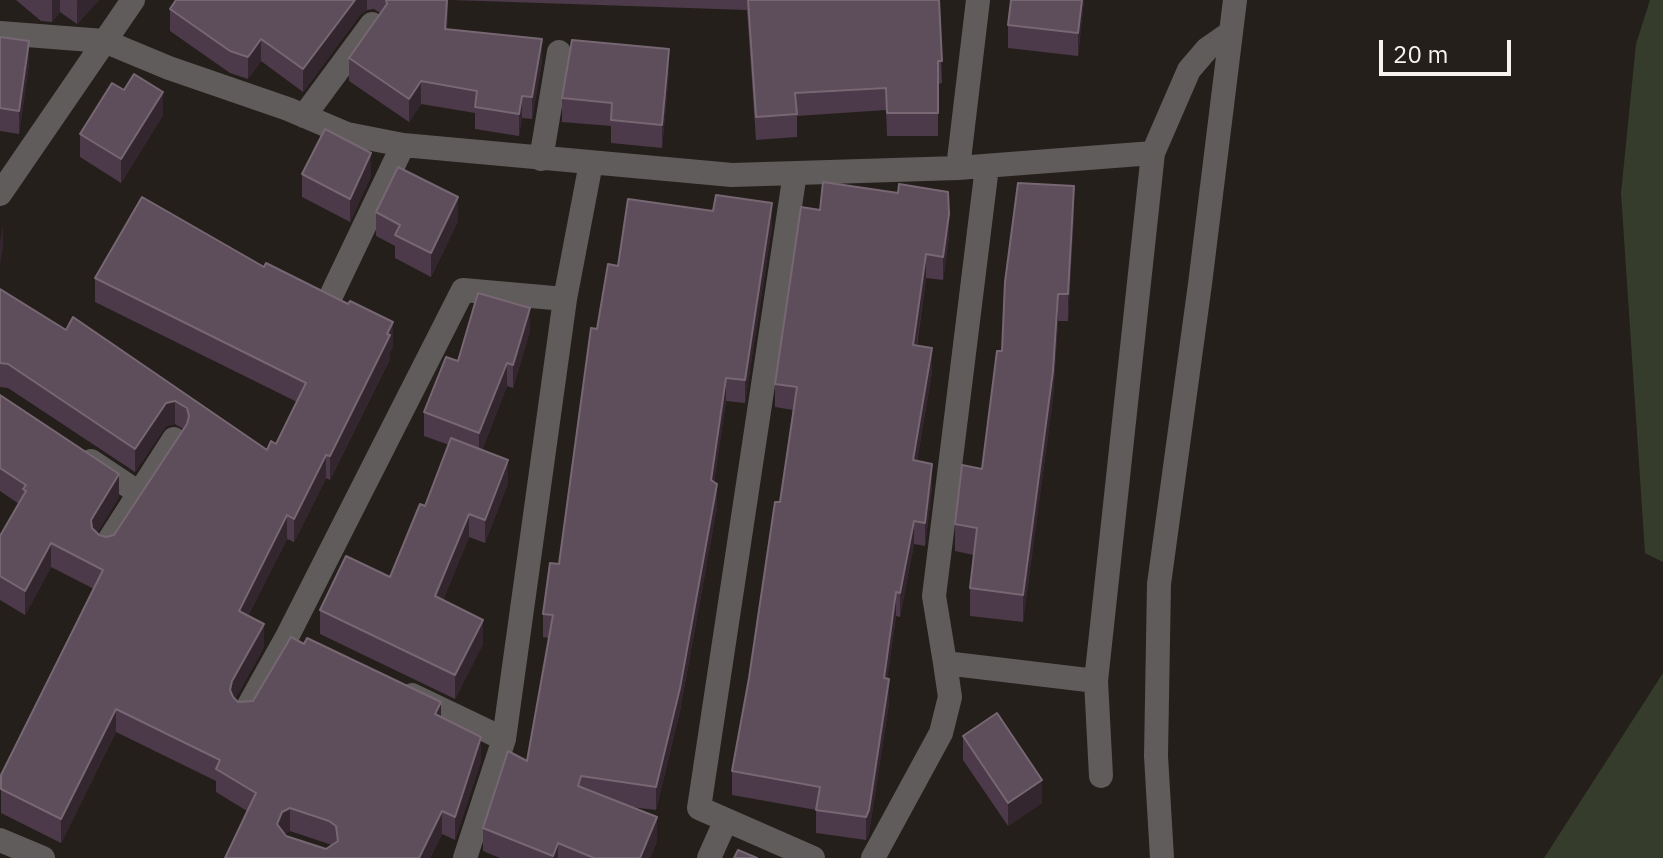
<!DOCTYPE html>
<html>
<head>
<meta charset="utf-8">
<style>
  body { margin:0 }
  #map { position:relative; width:1663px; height:858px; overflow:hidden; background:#241f1a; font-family:"IBM Plex Sans",sans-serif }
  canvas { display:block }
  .scale { position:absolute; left:1379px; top:40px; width:132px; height:36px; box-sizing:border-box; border:4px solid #f6f3ef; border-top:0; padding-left:10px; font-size:24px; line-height:28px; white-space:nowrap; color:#f6f3ef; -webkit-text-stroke:6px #241f1a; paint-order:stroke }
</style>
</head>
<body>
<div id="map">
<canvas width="1663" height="858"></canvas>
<div class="scale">20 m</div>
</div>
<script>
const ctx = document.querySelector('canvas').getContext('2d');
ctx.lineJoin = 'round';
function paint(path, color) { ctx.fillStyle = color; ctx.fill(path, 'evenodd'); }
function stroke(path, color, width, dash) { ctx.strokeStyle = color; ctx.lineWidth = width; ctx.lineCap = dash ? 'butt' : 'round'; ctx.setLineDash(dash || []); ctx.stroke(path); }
paint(new Path2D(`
  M1650,0H1663V562L1645,553L1621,193L1636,44Z
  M1663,673V858H1544Z`), '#353c2b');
stroke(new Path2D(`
  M0,33L104,41L169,68L288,109L347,134L403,145L732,175L958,168L1153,153L1189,70L1207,49L1230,33
  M304,116L372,24
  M541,159L559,52
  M958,168L978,0
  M795,173L699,808L813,858
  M0,194L133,0
  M330,298L403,145
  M91,461L139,493
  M106,545L174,439
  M945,663L934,596L987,167
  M412,695L504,739
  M245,712L288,635L463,290L565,299
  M1101,776L1096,681L1153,153
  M0,840L43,858
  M465,858L504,739L565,299L591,163
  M709,858L726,820
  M873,858L941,733L950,697L945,663L1096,681
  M1162,858L1156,756L1159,584L1200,284L1235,0`), '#605c5b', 24);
paint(new Path2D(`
  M16,0H99L77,24L60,12L52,22L41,21Z
  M176,0H448L447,30L542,61L532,119L522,118L519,136L475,129V113L421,104L409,122L349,81V58L380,13L374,9L367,10L360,15L303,92L261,61L248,79L230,73L170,31V9Z
  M451,0H939L942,83L938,84V136H887L886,110L797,116V137L756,140L747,10Z
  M1011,0H1084L1078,56L1008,48V25Z
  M0,37L29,64L19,134L0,131Z
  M669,73L662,148L611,143V126L562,122V98Z
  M163,115L121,183L80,157V134Z
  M302,174L371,176L350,222L302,197Z
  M801,207L949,237L943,280L926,278L917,346L932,372L917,461L932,487L925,546L914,544L900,617L896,616L887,679L889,703L869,833L866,840L816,833V810L732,795V771L780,502L793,410L775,407V384Z
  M376,212L458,221L431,277L395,258V246L376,236Z
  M1074,213L1068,321H1058L1053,398L1023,622L970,616V588L974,555L955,551V524L982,469Z
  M772,226L745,403L726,401L714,482L717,507L680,711L656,810L631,807L657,841L650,858H500L483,851V828L527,761L549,638L543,637V614L559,564L597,329Z
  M95,278L393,346L390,352V359L330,480L326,478L294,542L287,539L248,616L264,647L235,699L238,702L441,717L481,761L455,840L442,834L430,858H225L247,811L216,792V781L116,732L61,843L1,813V775L94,589L51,567L25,615L0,600V536L19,504L0,491V395L119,497L97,533L106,537L114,535L183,429L175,424L166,426L135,472L8,388L0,387V289L66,330L267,450L276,444L297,402L95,302ZM290,831L329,844L331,845L326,849L286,836L284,834Z
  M530,331L513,388L507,386L482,450L508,483L485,543L469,537L443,600L483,644L455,699L320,634V610L390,577L425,506L449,445L424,436V412L458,361Z
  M963,736L1042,803L1008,826L963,760Z`), '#4c3949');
paint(new Path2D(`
  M52,0H60V12L52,22Z
  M78,0H99L77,24V1Z
  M355,0H367V10L360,15L303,92V69Z
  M447,0H448L445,52V29Z
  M1082,0H1084L1078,56V33Z
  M261,39V61L248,79V57Z
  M542,39V61L532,119V97Z
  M29,41V64L19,134V111Z
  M669,49V73L662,148V125Z
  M421,81V104L409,122V99Z
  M163,92V115L121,183V159Z
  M522,96V118L519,136V114Z
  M371,153V176L350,222V199Z
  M1074,186V213L1068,321V294Z
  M458,197V221L431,277V253Z
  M772,203V226L745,403V380Z
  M949,214V237L943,280V257Z
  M3,224V247L0,265V242Z
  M926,254V278L913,369V345Z
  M1058,294V321L1053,398L1023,622V595Z
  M530,308V331L513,388V365Z
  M393,322V346L390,352V359L330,480V456Z
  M932,348V372L913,484V460Z
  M507,363V386L479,457V433Z
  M726,378V401L711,503V480Z
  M175,401V424L166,426L135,472V449L166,403Z
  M326,455V478L294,542V519Z
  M508,460V483L485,543V520Z
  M932,464V487L925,546V523Z
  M119,474V497L91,544V520Z
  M717,484V507L680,711L656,810V787Z
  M469,514V537L435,620V596Z
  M287,515V539L239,634V611Z
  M914,521V544L900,617V593Z
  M51,543V567L25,615V591Z
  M896,592V616L884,702V678Z
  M483,620V644L455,699V675Z
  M264,624V647L232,705L230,690L232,681Z
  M889,679V703L869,833L866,840V817Z
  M441,702V725L435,714Z
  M116,709V732L61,843V819Z
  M481,737V761L455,840V817Z
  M1042,780V803L1008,826V803Z
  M290,808V831L282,835L277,824L282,812Z
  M442,811V834L430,858H419Z
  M657,817V841L650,858H640Z
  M558,843V858H553V856Z`), '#34262f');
const building = new Path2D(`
  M176,0H355L303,69L261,39L248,57L230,51L170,9Z
  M386,0H447L445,29L542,39L532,97L522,96L519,114L475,107L477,91L421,81L409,99L349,58L387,4Z
  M748,0H939L942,61H938V113H887L886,88L795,93L797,114L756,117Z
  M1011,0H1082L1078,33L1008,25Z
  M0,37L29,41L19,111L0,108Z
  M572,40L669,49L662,125L611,120L612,103L562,98Z
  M134,74L163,92L121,159L80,134L112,83L124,90Z
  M325,129L371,153L350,199L302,174Z
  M398,167L458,197L431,253L395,235L400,225L376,212Z
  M823,182L898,193L899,184L948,192L949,214L943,257L926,254L913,345L932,348L913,460L932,464L925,523L914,521L900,593L896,592L884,678L889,679L869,810L866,817L816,810L820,787L732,771L749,678L775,502H780L797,387L775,384L801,207L820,210Z
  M1018,183L1074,186L1068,294H1058L1053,371L1023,595L970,588L977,528L955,524L962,465L982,469L997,351H1002L1005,282Z
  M716,195L772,203L745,380L726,378L711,480L717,484L680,688L656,787L581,776L578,786L657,817L640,858H594L558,843L553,856L483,828L508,751L527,761L553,615L543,614L550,563L559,564L591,328L597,329L608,264L618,266L628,199L713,211Z
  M142,197L264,267L266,263L348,304L350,301L393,322L387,334L390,335L330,456L326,455L294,519L287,515L239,611L264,624L232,681L230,690L233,697L238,702L253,701L291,637L304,644L307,638L441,702L435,714L481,737L455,817L442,811L419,858H225L256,793L216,769L220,760L116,709L61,819L1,789V775L103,570L51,543L25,591L0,576V536L26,491L23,489L26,485L0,468V395L119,474L91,520L92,528L99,535L106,537L114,535L187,424L189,416L187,408L175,401L166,403L135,449L8,364L0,363V289L66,330L73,317L267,450L271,441L276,444L306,383L95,278ZM290,808L329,821L336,826L338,841L326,849L286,836L277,824L282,812Z
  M478,293L530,308L513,365L507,363L479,433L424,412L446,357L458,361Z
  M451,438L508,460L485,520L469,514L435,596L483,620L455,675L320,610L346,556L390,577L420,504L425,506Z
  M997,713L1042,780L1008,803L963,736Z
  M738,850L757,858H734Z`);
paint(building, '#5e4d5b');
stroke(building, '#766772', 2);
</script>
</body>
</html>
